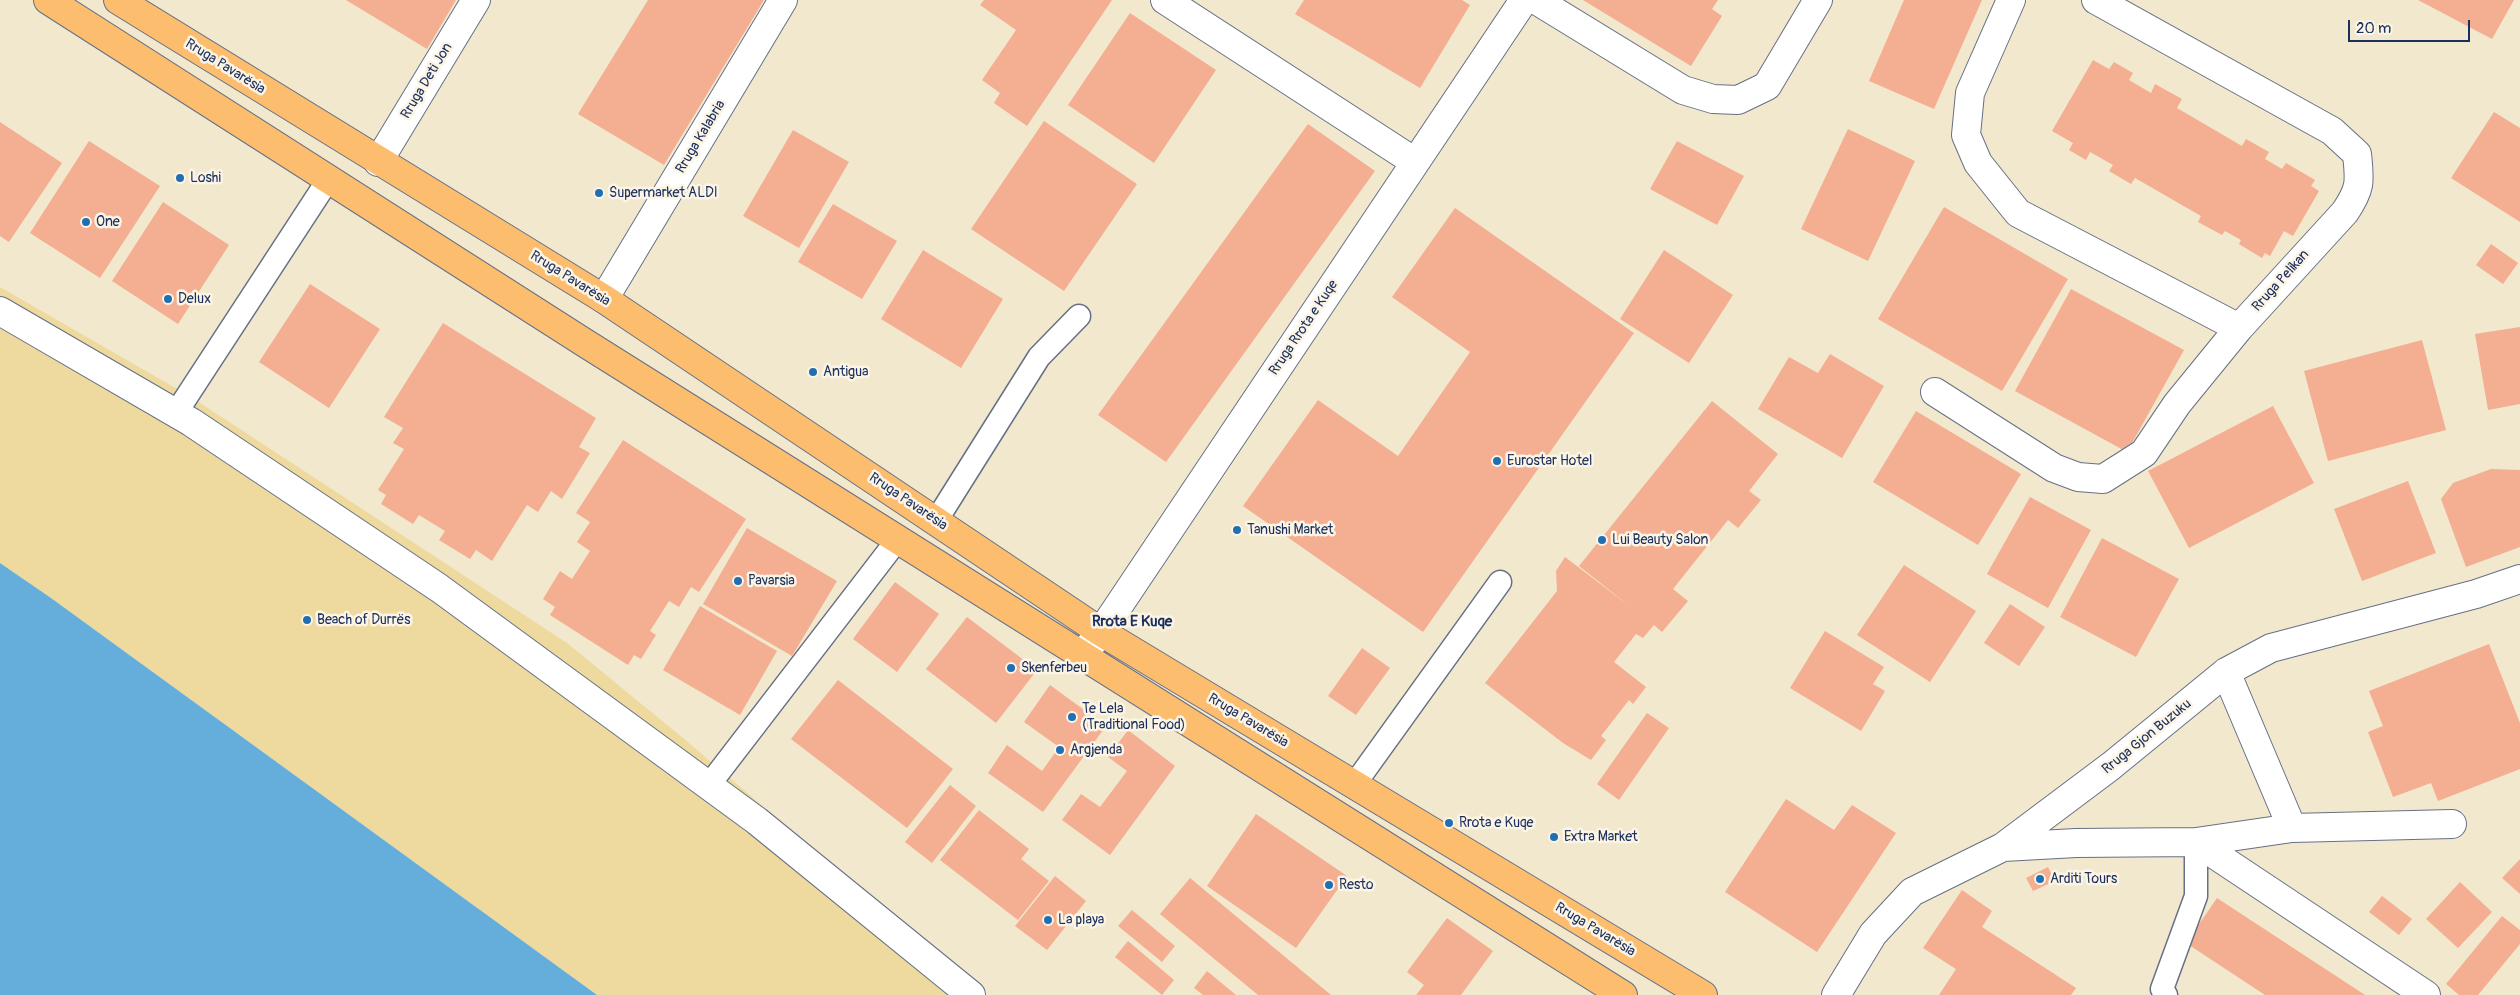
<!DOCTYPE html>
<html>
<head>
<meta charset="utf-8">
<style>
  body { margin:0 }
  #map { position:relative; width:2520px; height:995px; overflow:hidden; background:#f2e8cd; font-family:Pangolin,sans-serif }
  canvas { display:block }
  .scale { position:absolute; left:2348px; top:20px; width:122px; height:22px; box-sizing:border-box; border:2px solid #1b2f5e; border-top:0; padding-left:6px; font-size:15px; line-height:18px; white-space:nowrap; color:#1b2f5e; -webkit-text-stroke:4px #fcf5e5; paint-order:stroke }
</style>
</head>
<body>
<div id="map">
<canvas width="2520" height="995"></canvas>
<div class="scale">20 m</div>
</div>
<script>
const ctx = document.querySelector('canvas').getContext('2d');
ctx.lineJoin = 'round';
function paint(path, color) { ctx.fillStyle = color; ctx.fill(path, 'evenodd'); }
function stroke(path, color, width, dash) { ctx.strokeStyle = color; ctx.lineWidth = width; ctx.lineCap = dash ? 'butt' : 'round'; ctx.setLineDash(dash || []); ctx.stroke(path); }
function label(font, color, halo, rows, align = 'center') {
  ctx.font = font + ' Pangolin,sans-serif'; ctx.lineWidth = 5; ctx.setLineDash([]); ctx.textBaseline = 'middle'; ctx.strokeStyle = halo; ctx.fillStyle = color; for (const [text, x, y, turn = 0] of rows) {
    ctx.save(); ctx.translate(x, y); ctx.rotate((+turn || 0) * Math.PI / 180); ctx.textAlign = isNaN(turn) ? turn : align; if (halo) ctx.strokeText(text, 0, 0); ctx.fillText(text, 0, 0); ctx.restore();
  }
}
paint(new Path2D(`
  M0,287L191,397L567,643L683,738L984,995H597L51,598L0,563Z`), '#eeda9e');
paint(new Path2D(`
  M0,563L51,598L597,995H0Z`), '#65aedc');
paint(new Path2D(`
  M346,0H456L427,49Z
  M648,0H764L664,165L578,114Z
  M984,0H1112L1027,126L994,103L1000,93L982,80L1016,30L980,5Z
  M1304,0H1462L1470,5L1420,88L1295,14Z
  M1583,0H1718L1712,9L1722,16L1691,66Z
  M1904,0H1982L1934,109L1869,81Z
  M2418,0H2514L2492,39Z
  M1130,13L1216,70L1154,163L1068,105Z
  M2093,60L2109,69L2114,62L2133,73L2129,80L2151,93L2155,84L2182,99L2177,108L2242,146L2246,139L2269,152L2265,159L2282,169L2286,163L2315,180L2311,186L2319,191L2293,236L2284,231L2270,256L2265,253L2262,258L2239,244L2241,240L2225,231L2222,235L2198,222L2201,216L2135,178L2131,184L2109,171L2113,165L2090,152L2086,160L2069,150L2073,143L2052,131Z
  M2494,112L2520,128V222L2451,178Z
  M1044,121L1137,184L1064,291L971,229Z
  M0,122L62,163L9,242L0,236Z
  M1308,124L1375,171L1166,462L1098,415Z
  M1848,129L1915,161L1868,261L1801,229Z
  M793,130L849,162L799,248L743,216Z
  M89,141L160,186L100,278L30,233Z
  M1677,141L1744,176L1717,225L1650,189Z
  M163,202L229,245L178,324L112,281Z
  M833,204L897,241L862,299L798,262Z
  M1944,207L2068,279L2002,391L1878,319Z
  M1455,208L1634,333L1423,632L1243,506L1318,400L1398,456L1470,352L1392,297Z
  M2491,244L2518,263L2503,284L2476,265Z
  M923,250L1003,299L961,368L881,319Z
  M1664,250L1733,295L1689,363L1620,319Z
  M310,284L380,329L329,408L259,362Z
  M2071,289L2184,350L2127,452L2015,391Z
  M443,323L596,418L579,447L590,453L562,499L551,491L538,512L527,505L492,561L476,550L470,559L439,540L445,531L419,515L413,524L381,504L386,495L378,490L404,449L393,443L403,428L384,417Z
  M2520,327V404L2488,410L2475,334Z
  M2422,340L2446,430L2328,461L2304,371Z
  M1830,354L1884,386L1842,458L1758,409L1789,357L1818,373Z
  M1712,401L1778,454L1749,491L1761,500L1738,528L1728,520L1673,589L1688,601L1662,632L1654,625L1643,638L1636,634L1614,662L1646,687L1633,704L1629,700L1601,736L1606,740L1591,760L1563,743L1485,683L1557,591L1556,571L1565,557L1632,608L1579,566Z
  M2273,406L2314,483L2189,548L2148,471Z
  M1916,411L2021,474L1978,545L1873,482Z
  M623,440L746,519L699,592L691,587L679,607L669,601L650,631L656,635L641,659L634,655L628,665L550,615L555,607L543,599L560,571L572,579L590,551L577,542L590,522L576,513Z
  M2491,469L2520,470V547L2466,567L2441,499L2453,483Z
  M2408,481L2436,553L2362,581L2334,509Z
  M2030,497L2091,530L2048,608L1987,574Z
  M747,528L837,581L792,656L703,604Z
  M2102,538L2179,579L2136,657L2060,617Z
  M1904,565L1976,611L1930,682L1857,635Z
  M895,582L939,614L897,672L853,639Z
  M2010,604L2045,627L2019,666L1984,643Z
  M700,606L777,651L740,715L663,670Z
  M967,617L1037,670L996,723L926,669Z
  M1825,631L1884,667L1873,684L1885,691L1861,731L1790,688Z
  M2489,644L2520,723V769L2438,801L2431,783L2393,797L2368,732L2383,726L2369,691Z
  M1362,648L1390,668L1356,715L1328,696Z
  M838,680L953,769L907,828L791,739Z
  M1050,685L1106,726L1043,812L988,773L1007,745L1042,771L1059,747L1024,722Z
  M1647,713L1669,728L1619,800L1597,784Z
  M1128,730L1175,766L1110,855L1062,820L1081,794L1100,807L1127,771L1108,757Z
  M950,785L976,806L932,863L905,842Z
  M1786,799L1834,830L1852,805L1896,833L1817,952L1725,892Z
  M979,810L1029,849L1021,859L1049,881L1018,920L940,860Z
  M1256,814L1347,876L1296,948L1207,886Z
  M2520,859V894L2502,878Z
  M2048,867L2055,881L2033,891L2026,878Z
  M1055,876L1086,901L1047,950L1015,926Z
  M1190,878L1331,995H1258L1160,914Z
  M2460,882L2492,912L2458,948L2426,919Z
  M1962,890L1992,911L1982,927L2076,988L2071,995H1939L1956,969L1923,948Z
  M2382,896L2412,919L2399,935L2369,912Z
  M2217,898L2365,995H2265L2186,943Z
  M1132,910L1175,946L1162,962L1118,926Z
  M2502,916L2520,930V944L2478,995H2459L2446,984Z
  M1447,918L1493,951L1461,995H1416L1424,985L1407,972Z
  M1128,941L1174,980L1162,995L1115,957Z
  M1207,971L1236,995H1203L1194,988Z`), '#f4ae91');
const service = new Path2D(`
  M176,413L328,180
  M936,521L1039,357L1079,316
  M709,785L898,539
  M1354,785L1500,582
  M2166,995L2162,989L2196,896V842`);
const pedestrian = new Path2D(`
  M0,311L191,422L439,588L757,821L971,995`);
const minor = new Path2D(`
  M1165,0L1415,162
  M1536,0L1683,90L1713,99L1738,100L1767,86L1818,0
  M2011,0L1970,93L1966,135L1978,163L2018,213L2239,328
  M378,162L476,0
  M604,299L783,0
  M1935,392L2054,468L2078,477L2103,479L2144,453L2177,404L2239,328L2345,212C2361,188 2360,182 2357,154L2332,131L2096,0
  M1082,655L1101,632L1524,0
  M2226,672L2292,828
  M2196,842L2426,995
  M2003,847L2076,843L2196,842L2292,828L2452,824
  M1836,995L1873,934L1912,892L2003,847L2111,766L2226,672L2271,648L2476,594L2520,579`);
const primary = new Path2D(`
  M48,0L585,343L1623,995
  M118,0L604,299L1101,632L1703,995`);
stroke(service, '#667085', 25);
stroke(pedestrian, '#667085', 30);
stroke(minor, '#667085', 30);
stroke(primary, '#667085', 30);
stroke(service, '#fff', 22);
stroke(pedestrian, '#fff', 28);
stroke(minor, '#fff', 28);
stroke(primary, '#fcbd6f', 28);
for (const [x, y, r, color] of [
  [180,178,5,"#1f6fb2"],
  [599,193,5,"#1f6fb2"],
  [86,222,5,"#1f6fb2"],
  [168,299,5,"#1f6fb2"],
  [813,372,5,"#1f6fb2"],
  [1497,461,5,"#1f6fb2"],
  [1237,530,5,"#1f6fb2"],
  [1602,540,5,"#1f6fb2"],
  [738,581,5,"#1f6fb2"],
  [307,620,5,"#1f6fb2"],
  [1011,668,5,"#1f6fb2"],
  [1072,717,5,"#1f6fb2"],
  [1060,750,5,"#1f6fb2"],
  [1449,823,5,"#1f6fb2"],
  [1554,837,5,"#1f6fb2"],
  [2040,879,5,"#1f6fb2"],
  [1329,885,5,"#1f6fb2"],
  [1048,920,5,"#1f6fb2"]
]) { const dot = new Path2D(); dot.arc(x, y, r, 0, 2 * Math.PI); ctx.fillStyle = color; ctx.fill(dot); stroke(dot, '#fcf5e5', 2); }
label('14px', '#1b2f5e', '#fcf5e5', [
  ["Rruga Pavarësia",225,67,32],
  ["Rruga Deti Jon",427,81,-59],
  ["Rruga Kalabria",701,137,-59],
  ["Rruga Pavarësia",570,279,32],
  ["Rruga Pelikan",2281,281,-48],
  ["Rruga Rrota e Kuqe",1304,328,-56],
  ["Rruga Pavarësia",908,502,34],
  ["Rruga Pavarësia",1248,721,31],
  ["Rruga Gjon Buzuku",2147,737,-39],
  ["Rruga Pavarësia",1595,930,31]
]);
label('14px', '#1b2f5e', '#fcf5e5', [
  ["Loshi",190,178],
  ["Supermarket ALDI",609,193],
  ["One",96,222],
  ["Delux",178,299],
  ["Antigua",823,372],
  ["Eurostar Hotel",1507,461],
  ["Tanushi Market",1247,530],
  ["Lui Beauty Salon",1612,540],
  ["Pavarsia",748,581],
  ["Beach of Durrës",317,620],
  ["Skenferbeu",1021,668],
  ["Te Lela",1082,709],
  ["(Traditional Food)",1082,725],
  ["Argjenda",1070,750],
  ["Rrota e Kuqe",1459,823],
  ["Extra Market",1564,837],
  ["Arditi Tours",2050,879],
  ["Resto",1339,885],
  ["La playa",1058,920]
], 'left');
label('bold 15px', '#1b2f5e', '#fcf5e5', [
  ["Rrota E Kuqe",1132,622]
]);
</script>
</body>
</html>
